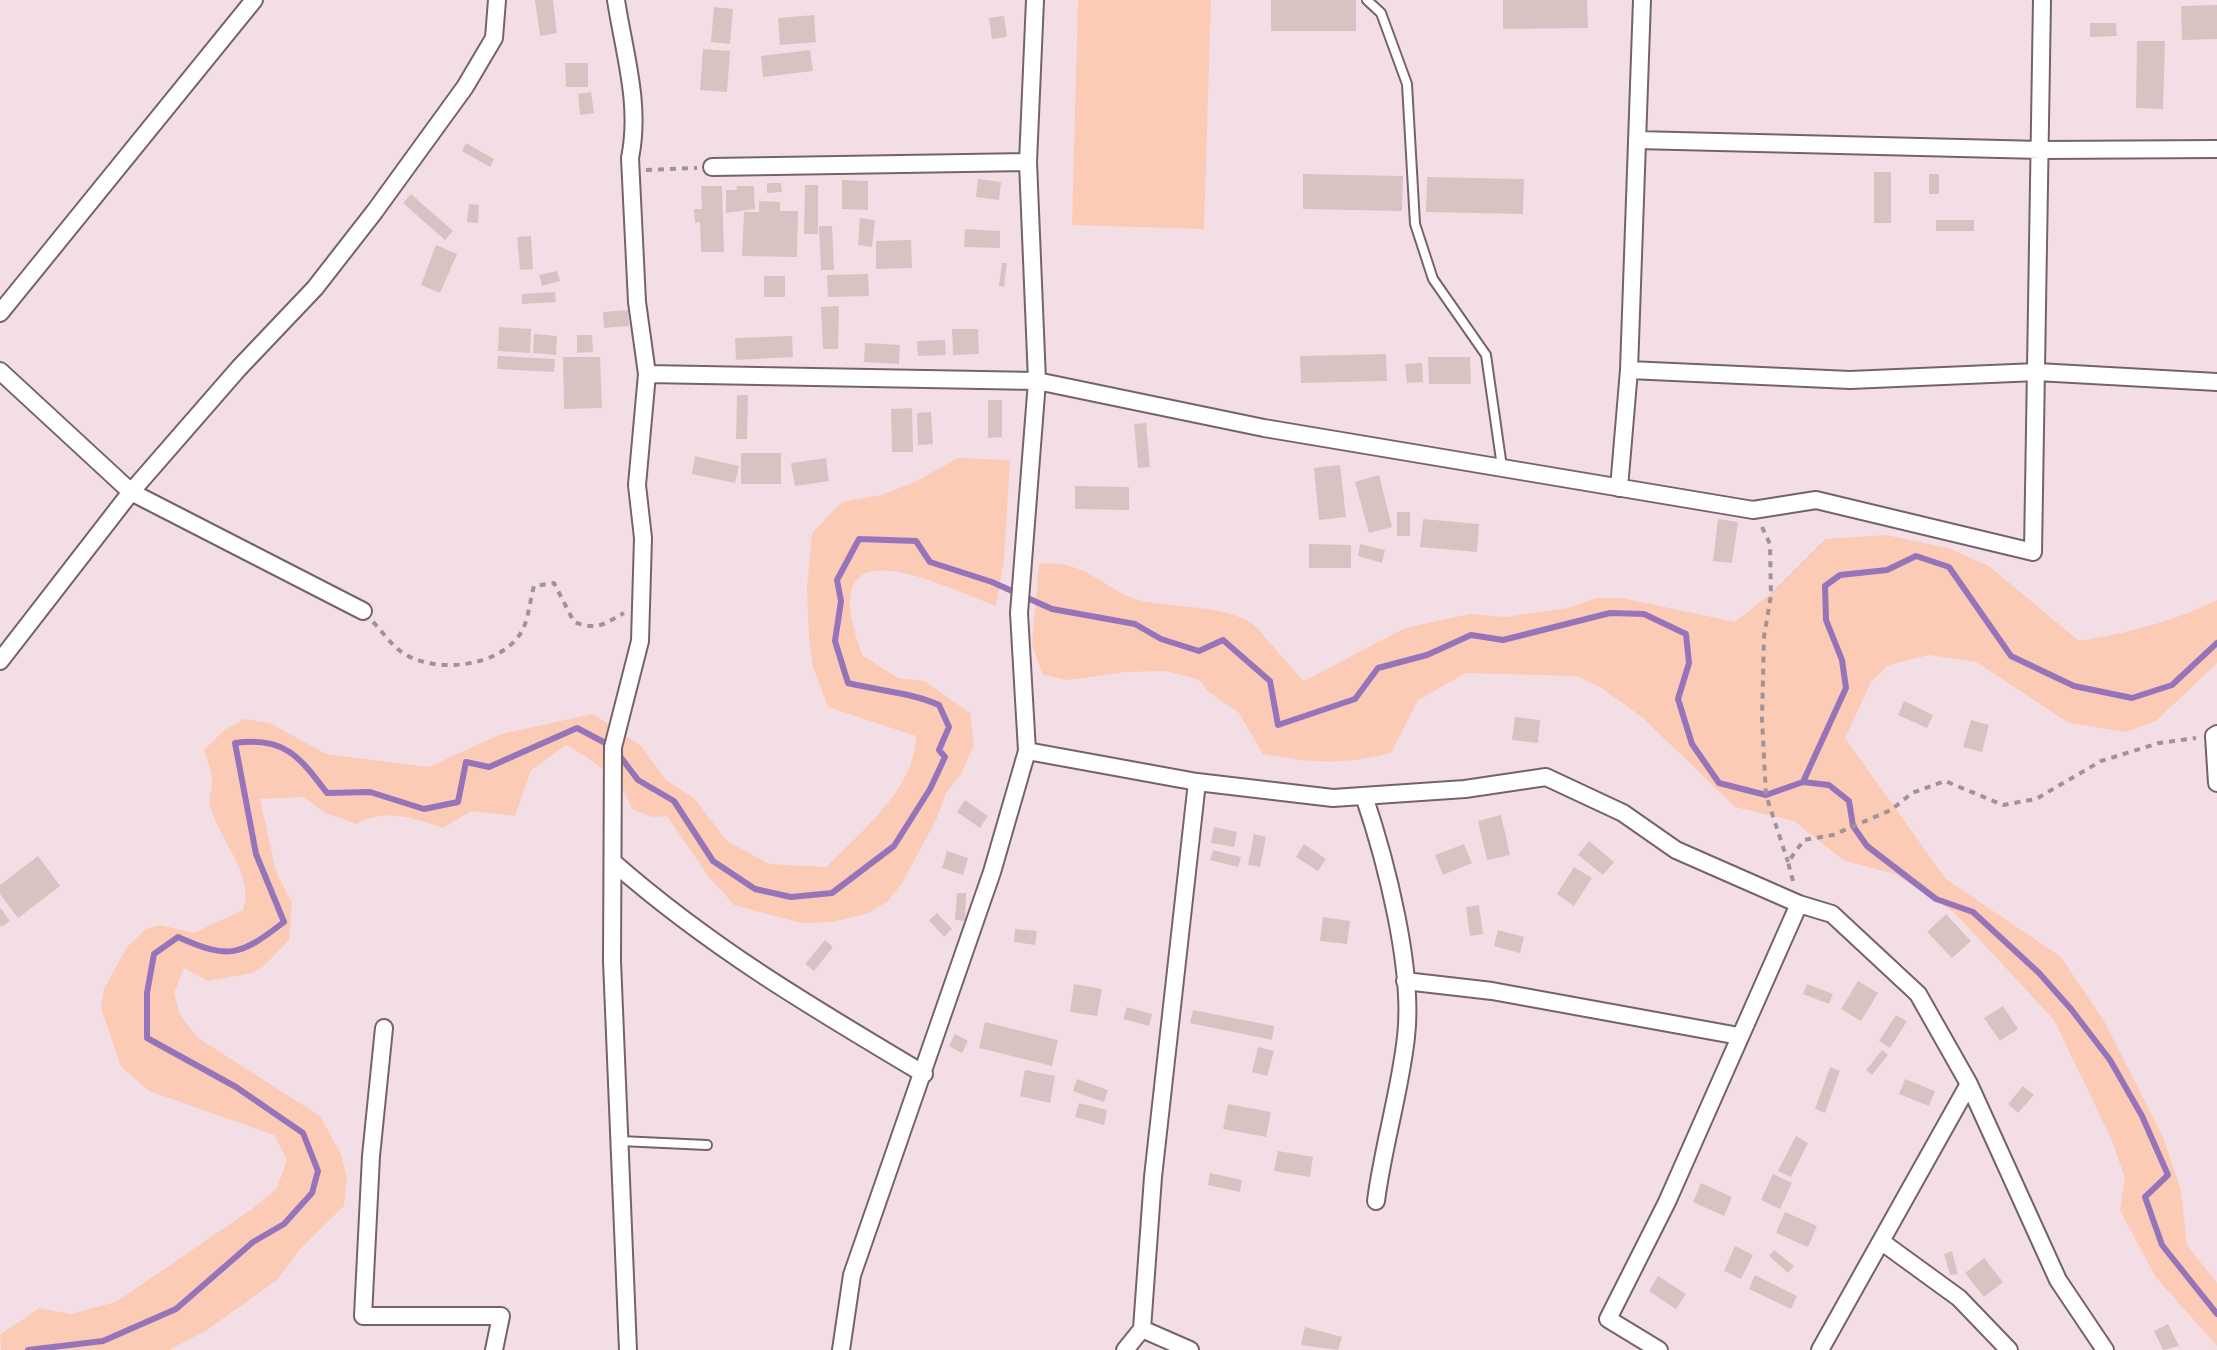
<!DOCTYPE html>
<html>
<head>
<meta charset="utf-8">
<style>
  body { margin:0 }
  canvas { display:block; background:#f3dee5 }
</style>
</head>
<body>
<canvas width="2217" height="1350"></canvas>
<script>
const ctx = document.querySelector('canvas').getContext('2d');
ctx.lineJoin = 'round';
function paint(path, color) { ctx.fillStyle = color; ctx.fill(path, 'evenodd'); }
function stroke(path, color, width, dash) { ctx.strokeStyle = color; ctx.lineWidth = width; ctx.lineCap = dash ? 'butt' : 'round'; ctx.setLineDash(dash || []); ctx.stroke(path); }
paint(new Path2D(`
  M1078,0H1211L1204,229L1072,225Z
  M958,458L1010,460L1004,561L996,606C930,581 811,520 863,656L898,678L924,681L970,713L974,745L961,774L946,793L936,820L902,883L888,901L869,913L832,922L801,923L734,905L709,877L667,816L652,817L632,809C620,777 594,761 566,745L531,770L515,816L471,811L443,828C413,818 385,808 357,824L326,813L303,797L260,799L276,872L292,903L289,940L264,966L252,973L208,981L184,968L174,993L180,1015L198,1038L320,1116L341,1154L347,1178L344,1206L299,1250L277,1280L207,1330L169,1350H1L0,1335L39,1308L71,1314L116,1302L252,1209L277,1188L287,1160L274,1135L149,1091L121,1067L101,1008L104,989L127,947L146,929L160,925L194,933L243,910C255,873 219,842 210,805C208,797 213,789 212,780C212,771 207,759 204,750L223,731L244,719L270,723L326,754L429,767L501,734L593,714L641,746L665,779L695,799L727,841L769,864L827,867C862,830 915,789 916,736L828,707L813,667L809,640L807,588L812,533L842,502L881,495L915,482Z
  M1886,535L1948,548L1989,566L2079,641C2128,633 2172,622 2217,600V663L2156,721L2126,732L2069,723L1976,662L1929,655L1889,665L1871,682L1845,738L1946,879L2061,957L2104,1021L2163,1137L2181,1190L2187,1245L2217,1283V1346L2155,1276L2120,1210L2125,1178L2111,1138L2054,1020L1954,912L1895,874L1845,861L1794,821L1735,807L1643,718L1603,689L1577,676L1466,673L1418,700L1391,753C1343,765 1311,763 1263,754L1239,713L1208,691L1200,681L1190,677L1165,671L1126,672L1068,680L1043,675L1032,645L1039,564C1092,559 1104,594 1147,602C1182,608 1218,605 1250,622C1257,626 1293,671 1304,681L1405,628L1470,614L1506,617L1567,608L1597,598H1622L1735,622L1768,596L1825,539Z`), '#fbcbb6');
stroke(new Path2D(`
  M1803,782L1829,785L1849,801L1853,826L1867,846L1936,899L1973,912L2039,973L2071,1009L2110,1060L2142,1116L2168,1175L2145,1197L2162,1245L2217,1314
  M28,1350L103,1341L176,1309L253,1242L284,1224L312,1193L318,1171L303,1133L236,1087L147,1038V993L154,954L178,937C229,960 240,956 284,922L256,854L235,743C284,736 299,756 327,793L370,792L424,809L458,802L466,762L489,767L577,728L613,747L638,780L674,801L713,861L755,889L791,897L832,893L894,846L930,789L945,757L939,750L949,727L939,705C909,692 880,691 848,683L835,641L841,601L837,580L859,539L916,541L930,562L992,582L1052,609L1135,624L1161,639L1199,651L1223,640L1270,681L1278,725L1355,699L1378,668L1427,655L1471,635L1503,640L1610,613L1644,614L1686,634L1689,663L1678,699L1692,744L1719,783L1766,795L1803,782L1846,688L1842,660L1826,620L1825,586L1840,575L1887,570L1916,556L1949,567L2011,656L2074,686L2132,698L2172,685L2217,643`), '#9674ba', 6);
paint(new Path2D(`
  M535,0H553L557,33L540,36Z
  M1271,0H1356V31H1271Z
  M1503,0H1587L1588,28L1503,29Z
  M2217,5V39L2182,40L2181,6Z
  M714,7L733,9L730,44L711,42Z
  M814,15L816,42L780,45L778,18Z
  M1004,16L1007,37L992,39L989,18Z
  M2090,23H2116L2117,36L2090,37Z
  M2137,41H2165L2163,109L2136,108Z
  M703,49L730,51L727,92L700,90Z
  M810,50L813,71L763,77L761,56Z
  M565,63H588V87H566Z
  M591,92L594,113L580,115L578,94Z
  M466,143L494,159L490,167L462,151Z
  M1874,172H1891V223H1874Z
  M1303,174L1403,176L1402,211L1303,209Z
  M1929,174H1939V194H1929Z
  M1427,177L1524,179L1523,214L1426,212Z
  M978,179L1001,182L999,200L976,197Z
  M842,180L868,181V210L842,209Z
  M767,183H781L782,192L767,193Z
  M805,185H818V234H804Z
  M701,186H722L724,252H701L700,222L695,223L694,209H702Z
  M736,186H754L755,209L726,213V190H737Z
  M411,194L453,231L445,240L403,203Z
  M759,201L780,202V211H798L797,257L742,256L744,212H759Z
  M469,204L479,205L478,223L467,222Z
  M860,218L875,220L872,247L858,245Z
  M1936,220H1974V231H1936Z
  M819,226H832L834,270H821Z
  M965,229L1000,231V248L964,247Z
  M531,236L533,269L520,270L517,237Z
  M911,240L912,268L876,269V241Z
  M436,245L457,254L440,293L421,285Z
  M1002,263H1007L1004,287L999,286Z
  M557,271L560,281L542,286L539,275Z
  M868,274L869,296L828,297L827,275Z
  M764,276H785V297H764Z
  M555,292L556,302L522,304V294Z
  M839,306L838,349H823L821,307Z
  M628,310L629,326L604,328L603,312Z
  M499,327L531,329L530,353L498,351Z
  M952,329H978L979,354L953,355Z
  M534,334L557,336L556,355L533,353Z
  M577,335H592L593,352L577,353Z
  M792,336L793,357L736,360L735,338Z
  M945,340L946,355L918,356L917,341Z
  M865,343L900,345L899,364L864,362Z
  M1386,354L1387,381L1301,383L1300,356Z
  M498,356L555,359L554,372L497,369Z
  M563,357H600L602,408L564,409Z
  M1428,357H1470L1471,384H1429Z
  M1422,363L1423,382L1407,383L1405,364Z
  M737,395H748L747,439H736Z
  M988,400H1002V437L988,438Z
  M912,408L913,452H892L891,409Z
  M931,412L933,444L918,445L917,413Z
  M1146,423L1150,467L1138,468L1134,424Z
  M741,453H781V484H741Z
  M695,456L739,466L735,483L692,474Z
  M826,458L829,481L795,486L791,463Z
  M1340,465L1346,517L1319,520L1314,468Z
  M1379,475L1392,527L1369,533L1355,482Z
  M1075,486L1129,487V510L1075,509Z
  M1397,512H1410V536H1397Z
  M1423,519L1479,524L1477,552L1420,547Z
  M1718,519L1738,522L1732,563L1713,561Z
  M1309,544L1351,545V568H1309Z
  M1360,544L1385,550L1382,563L1358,556Z
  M1904,701L1933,715L1927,728L1898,715Z
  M1515,717L1540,720L1538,743L1512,740Z
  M1971,720L1989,725L1982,752L1963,747Z
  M965,800L988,816L980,828L957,812Z
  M1501,815L1510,855L1487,860L1478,821Z
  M1214,827L1237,832L1234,847L1211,843Z
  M1254,834L1266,837L1260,867L1248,865Z
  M1589,841L1614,862L1603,875L1578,855Z
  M1304,844L1326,859L1318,871L1296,857Z
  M1464,844L1472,863L1443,875L1435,855Z
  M1213,850L1241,857L1238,867L1210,860Z
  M947,851L968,858L963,875L942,868Z
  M38,856L60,886L18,918L0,894V885Z
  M1574,867L1592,878L1574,906L1557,894Z
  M957,893H966L965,921L955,920Z
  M1479,905L1483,934L1470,936L1466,907Z
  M0,907L10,921L1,927L0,925Z
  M937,913L952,929L944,937L929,920Z
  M1946,914L1971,941L1952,958L1927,932Z
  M1323,917L1350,921L1347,944L1320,941Z
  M1015,929L1037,931L1035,945L1014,942Z
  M1498,930L1524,937L1520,953L1494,946Z
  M825,940L833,947L814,971L805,964Z
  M1858,981L1878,993L1861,1021L1841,1009Z
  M1074,984L1102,989L1097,1016L1070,1012Z
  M1807,984L1833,994L1829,1004L1803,994Z
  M2003,1006L2018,1029L2000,1041L1984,1018Z
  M1127,1007L1152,1014L1149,1026L1123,1019Z
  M1193,1010L1274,1026L1272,1040L1190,1023Z
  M1896,1015L1907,1021L1890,1048L1879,1041Z
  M985,1022L1058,1040L1052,1066L979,1048Z
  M955,1034L968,1041L962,1053L949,1046Z
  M1258,1047L1274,1051L1267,1076L1252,1072Z
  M1882,1050L1888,1055L1872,1075L1866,1070Z
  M1830,1067L1840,1071L1825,1113L1815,1109Z
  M1025,1070L1055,1076L1050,1103L1020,1096Z
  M1077,1079L1108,1090L1104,1102L1073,1091Z
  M1905,1079L1935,1091L1929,1106L1899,1094Z
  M2023,1086L2034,1095L2018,1113L2008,1104Z
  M1079,1103L1107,1110L1104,1125L1075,1117Z
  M1228,1104L1271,1112L1266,1137L1223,1129Z
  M1796,1136L1808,1143L1791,1177L1778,1171Z
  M1278,1151L1313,1157L1310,1177L1274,1171Z
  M1210,1173L1242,1180L1240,1192L1208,1185Z
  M1773,1174L1792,1183L1780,1209L1761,1200Z
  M1701,1183L1732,1197L1724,1216L1693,1202Z
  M1785,1212L1817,1226L1808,1247L1776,1233Z
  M1735,1246L1753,1255L1741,1279L1724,1271Z
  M1774,1250L1794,1266L1788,1273L1769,1256Z
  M1952,1251L1958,1274L1950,1275L1944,1254Z
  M1984,1258L2003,1282L1984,1297L1965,1273Z
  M1755,1275L1797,1296L1791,1309L1749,1289Z
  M1658,1276L1686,1294L1676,1309L1649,1291Z
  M2168,1324L2179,1346L2163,1350L2154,1331Z
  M1305,1327L1342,1337L1338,1350L1301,1345Z`), '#d9c3c2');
const lane = new Path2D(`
  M1367,0L1381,13L1407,84L1415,224L1433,279L1486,355L1502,467
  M620,1141L707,1145`);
const street = new Path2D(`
  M616,0C624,53 641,104 630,158L637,302L647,374L637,485L643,538L640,641L613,747L612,961L628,1350
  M1637,140L2041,150L2217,149
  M712,167L1028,162
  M0,313L254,0
  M1629,370L1850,380L2037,372L2217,382
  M0,371L131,492L363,611
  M647,374L1037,381L1264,428L1753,510L1816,500L2033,552L2042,0
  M1619,488L1629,370L1642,0
  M0,661L131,492L239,368L315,288L375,211L465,87L494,38L497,0
  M2217,734L2214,736L2217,783
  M1027,751L1197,782L1333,798L1465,789L1546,777L1623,813L1676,850L1799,904L1832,914L1918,994L1969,1084L2058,1280L2105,1350
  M1364,796C1386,861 1414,969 1406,1037C1400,1092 1383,1146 1376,1201
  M613,862C711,948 813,1008 924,1074
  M1405,981L1492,991L1739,1036
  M384,1028L371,1156L363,1316H501L494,1350
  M1882,1242L1959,1298L2009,1350
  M1142,1329L1190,1350
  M841,1350L852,1275L992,872L1027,751L1019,613L1037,381L1028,162L1035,0
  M1125,1350L1142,1329L1153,1177L1197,782
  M1659,1350L1608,1319L1667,1202L1799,904
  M1820,1350L1969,1084`);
stroke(lane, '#76636a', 12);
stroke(street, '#76636a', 20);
stroke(new Path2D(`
  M646,170L697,168
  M1762,527L1770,544L1771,595L1764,637L1762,719L1766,795L1788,862
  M373,622C382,631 389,642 399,650C431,676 504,668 523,629C529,616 530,600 534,586L554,583L574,622C599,631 603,624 624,613
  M1793,881L1788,862L1804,840L1833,835L1891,810L1912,793L1945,781L2003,805L2036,799L2101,761L2159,743L2196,738`), '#a19297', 4, [6, 6]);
stroke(lane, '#fff', 8);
stroke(street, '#fff', 16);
</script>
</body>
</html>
